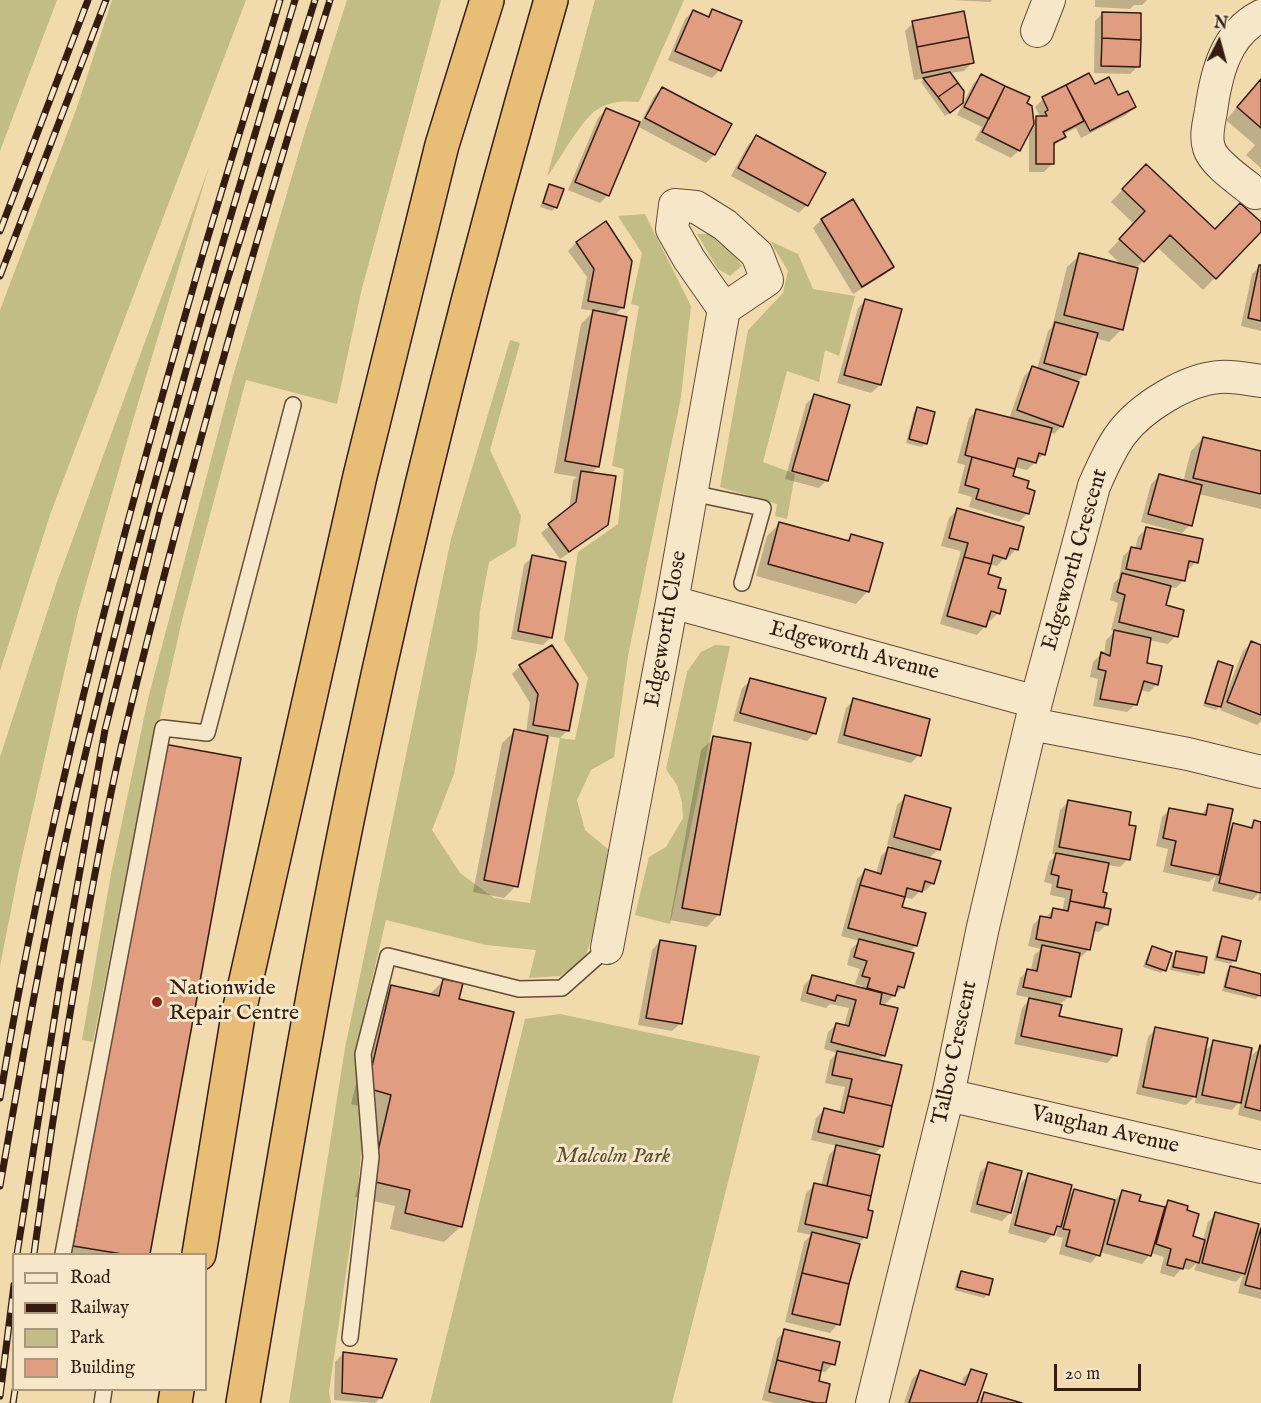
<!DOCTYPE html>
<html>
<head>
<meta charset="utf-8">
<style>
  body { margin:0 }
  #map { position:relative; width:1261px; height:1403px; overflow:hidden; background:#f1daac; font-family:"IM FELL English",serif }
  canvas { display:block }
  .legend { position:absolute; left:12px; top:1253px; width:195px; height:138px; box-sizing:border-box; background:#f6e7c9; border:2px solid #a8967f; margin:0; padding:8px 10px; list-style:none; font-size:18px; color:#341c11 }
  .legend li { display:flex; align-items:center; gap:12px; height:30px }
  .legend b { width:30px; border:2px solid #a8967f }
  .north { position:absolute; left:1189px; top:12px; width:60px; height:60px; -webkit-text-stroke:4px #f6e7c9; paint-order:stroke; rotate:6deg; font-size:16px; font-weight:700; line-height:24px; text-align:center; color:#341c11 }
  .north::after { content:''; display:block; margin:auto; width:21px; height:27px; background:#341c11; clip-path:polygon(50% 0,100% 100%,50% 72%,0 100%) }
  .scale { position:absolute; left:1054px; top:1364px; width:87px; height:27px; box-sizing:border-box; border:3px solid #341c11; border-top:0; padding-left:8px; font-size:18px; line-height:21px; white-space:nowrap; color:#341c11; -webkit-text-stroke:4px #f6e7c9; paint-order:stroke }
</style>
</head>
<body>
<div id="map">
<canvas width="1261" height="1403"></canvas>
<ul class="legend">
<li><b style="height:8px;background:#f6e7c9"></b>Road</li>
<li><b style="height:8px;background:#341c11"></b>Railway</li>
<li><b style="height:16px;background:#c1bd84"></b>Park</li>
<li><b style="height:16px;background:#e09d7f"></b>Building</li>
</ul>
<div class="north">N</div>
<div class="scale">20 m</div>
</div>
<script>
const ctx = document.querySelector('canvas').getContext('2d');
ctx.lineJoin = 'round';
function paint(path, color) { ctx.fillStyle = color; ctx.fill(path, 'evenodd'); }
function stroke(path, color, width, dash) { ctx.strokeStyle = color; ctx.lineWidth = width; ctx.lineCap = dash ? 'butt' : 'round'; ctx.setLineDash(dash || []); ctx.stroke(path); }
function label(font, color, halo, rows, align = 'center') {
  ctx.font = font + ' "IM FELL English",serif'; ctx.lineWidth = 6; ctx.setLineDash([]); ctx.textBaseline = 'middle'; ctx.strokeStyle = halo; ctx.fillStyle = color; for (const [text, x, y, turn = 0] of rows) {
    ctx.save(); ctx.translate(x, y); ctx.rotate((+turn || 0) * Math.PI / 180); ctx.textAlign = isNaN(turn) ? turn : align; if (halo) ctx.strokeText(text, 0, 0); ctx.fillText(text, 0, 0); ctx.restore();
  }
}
paint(new Path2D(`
  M0,0H57L0,151Z
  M112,0H246L51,512L0,671V310L76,110Z
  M347,0H441L362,288L337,404L246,380L182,620L136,824L93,1042L82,1040L111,874L148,699L233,376L305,132Z
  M595,0H684L639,102C625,101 611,101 598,109C582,118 559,161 547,177Z
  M209,167L136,410L78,612L19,870L0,966V757L57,582Z
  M645,214L691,306L681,397L628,656L614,757L591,770L577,800L585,830L609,850L593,934L584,961L560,976L529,978L536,950L486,945L386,920L355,1051L363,1132L358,1189L329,1392L331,1403H289L345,1048L451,539L510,340L520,343L490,450L521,516L516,546L489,562L480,610L477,649L454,774L432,830L460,873L494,898L530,903L560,738L575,740L588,678L564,640L578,552L618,524L624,469L612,466L639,306L631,304L642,253L618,216Z
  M697,234H712L731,250L742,266L730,276L718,269Z
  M770,241L798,254L813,289L855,296L839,356L825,350L819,382L787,371L763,462L795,474L787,519L775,516L777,504L720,487L748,330L783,293L788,271Z
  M715,645L730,646L670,924L635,915L649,857L666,847L683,818L682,802L677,785L666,769L687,672L701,652Z
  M560,1014L760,1056L672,1403H430L525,1019Z`), '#c1bd84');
paint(new Path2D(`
  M952,0H992L990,2Z
  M1095,0H1147L1142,5H1134L1130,9L1095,7Z
  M693,11L707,17L713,11L720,70L712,78L668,60L685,19Z
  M1103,13L1138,66L1130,74L1094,73L1095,21Z
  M913,23L973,62L964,71L950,73L958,107L945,116L921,82L925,78L914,80L905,31Z
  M1089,75L1094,86L1134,107L1126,115L1081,138L1076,128L1062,135L1064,137L1052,147V164L1044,172H1029V130L1019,150L1011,158L975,140L982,127L957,115L973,84L981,76L1025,104L1032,122L1037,118H1041L1035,107L1043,99Z
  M1261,79V168L1246,155L1255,145L1226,120Z
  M662,88L730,124L714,155L706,163L637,126L608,195L600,203L568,190L598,118L606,110L640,124L654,96Z
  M756,137L807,205L799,213L731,176L748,145Z
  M1133,178L1215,231L1261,224V230L1203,290L1157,247L1135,269L1122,329L1109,342L1095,338L1084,375L1076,383L1062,426L1054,434L1050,432L1044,454L1027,470L1014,467L1011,477L1025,489L1034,492L1027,514L1019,522L969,507L972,497L958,493L965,465L957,463L969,418L977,410L1009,419L1024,376L1032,368L1037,369L1048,331L1052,327L1067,267L1080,255L1122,265L1108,252L1134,224L1111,202Z
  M550,186L556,207L552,211L540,207L546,190Z
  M821,220L892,267L884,275L853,294L813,228Z
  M606,223L623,307L614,316L598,466L591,474L607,525L598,533L560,559L541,533L569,510L573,480L577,477L554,473L581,324L594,311L581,309L587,277L568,251L576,243Z
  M1260,266L1261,267V331L1241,326L1252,274Z
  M866,300L900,310L880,385L871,393L837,383L858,308Z
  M814,396L827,480L819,488L785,479L806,404Z
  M918,408L926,443L922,447L906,443L914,412Z
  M1203,438L1261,453V509L1199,494L1190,525L1182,533L1141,522L1151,484L1159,476L1183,482L1191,451Z
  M957,510L1016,549L1008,558L1005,557L997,566L989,564L986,575L996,589L998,613L990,621L987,620L985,626L977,635L940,624L961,551L941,546L949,518ZM984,610H995V614Z
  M779,524L845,542L851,536L868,591L856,604L756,576L767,536Z
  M1146,529L1196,562L1188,570H1186L1184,580L1176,588L1169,587L1165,606L1176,636L1168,644L1149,640L1145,664L1157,684L1149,692L1140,690L1136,704L1127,712L1093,706L1098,679L1090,677L1093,662L1101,654L1104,655L1106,640L1115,631L1111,630L1118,603L1110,600L1114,583L1119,578L1123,556L1132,548L1135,549L1138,537Z
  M532,557L551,637L543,645L511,639L524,565Z
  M1251,643L1261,647V721L1257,725L1220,710L1223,703L1216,710L1203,706L1215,667L1218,663L1221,700L1223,701L1243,651Z
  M520,666L568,730L560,738L547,736L516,886L504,898L473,892L502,743L515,731L526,733L530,703L512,674Z
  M751,680L815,733L807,741L733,721L742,688Z
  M854,700L919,755L911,763L837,743L846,708Z
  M714,738L719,914L707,927L670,920L701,750Z
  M165,745L239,759L148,1254H58L149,762Z
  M906,797L939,849L928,859L933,883L925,891L921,890L912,899L903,897L900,908L924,914L916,946L908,953L903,987L885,1004L879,1002L884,1055L878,1061L882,1147L873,1155L866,1211L865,1237L858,1244L838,1324L830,1333L785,1322L804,1242L811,1235L797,1232L806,1193L815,1185L821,1186L829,1155L837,1146L811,1140L816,1118L824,1110L839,1113L845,1087L825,1083L830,1060L837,1053L824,1049L828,1032L837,1024L844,1026L849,1008L830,1004L826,1008L800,1001L804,985L812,977L861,990L862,986L855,984L860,969L847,965L851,949L860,941L841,936L857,879L865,871L876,874L881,856L891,846L887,845L897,805Z
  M1068,802L1127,826L1128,859L1120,867L1107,865L1101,893L1107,924L1099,932L1093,931L1089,949L1081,957H1078L1070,996L1060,1004L1057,1018L1115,1055L1107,1063L1014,1044L1022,1008L1031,998L1016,995L1020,978L1028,970L1031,971L1034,955L1041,949L1028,946L1033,925L1041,917L1045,918L1053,910L1062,912L1065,898L1050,895L1052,884L1044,882L1049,862L1056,855L1052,854L1060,810Z
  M1209,806L1226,832L1233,825L1248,829L1255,822L1261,823V901L1258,900L1260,892L1252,900L1212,891L1216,876L1209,882L1163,872L1168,849L1156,846L1162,817L1170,809L1200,816Z
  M1222,937L1235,960L1231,964L1214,960L1219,941Z
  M660,941L681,1023L672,1031L638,1025L652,950Z
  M1153,948L1164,970L1161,973L1143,967L1149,951Z
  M1176,953L1203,972L1199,976L1170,970L1173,957Z
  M1231,967L1261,975V989L1259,995L1256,999L1222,991L1227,971Z
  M443,981L458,1000L461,1226L444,1242L390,1229L395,1206L355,1197L376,1111L351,1104L376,1003L392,987L428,996Z
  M1156,1029L1204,1052L1214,1042L1250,1065L1252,1055L1261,1047V1121L1238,1115L1241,1100L1232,1110L1195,1103L1196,1095L1186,1105L1136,1094L1148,1037Z
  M989,1164L1010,1213L1002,1221L970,1212L980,1172Z
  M1029,1175L1068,1197L1074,1190L1114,1201L1122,1192L1137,1202L1162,1208L1169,1202L1191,1237L1203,1240L1208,1222L1216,1214L1255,1233L1261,1227V1299L1238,1293L1243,1274L1236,1282L1194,1270L1197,1263L1189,1270L1182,1268L1174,1277L1160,1273L1164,1257L1151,1253L1142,1264L1100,1252L1091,1263L1059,1254L1063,1238L1056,1236L1058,1228L1045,1243L1008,1233L1021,1183Z
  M961,1272L988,1294L984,1298L954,1290L958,1276Z
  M785,1331L833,1364L825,1372L820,1371L817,1382L824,1403H775L762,1400L777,1339Z
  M343,1354L381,1397L375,1403L334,1400L335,1362Z
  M971,1370L976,1402L985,1393L1017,1403H904L912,1379L920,1371L961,1385L963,1378Z`), '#0003');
const building = new Path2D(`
  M712,9L742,21L721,71L675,51L693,10L709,17Z
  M964,11L969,37L917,47L912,21Z
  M1102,12L1141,13V40L1102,38Z
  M969,37L974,63L922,73L917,47Z
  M1102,38L1141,40L1140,67L1101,66Z
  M950,72L958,83L938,97L923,78Z
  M1089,73L1095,84L1109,77L1118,95L1128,91L1136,107L1090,131L1066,85Z
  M981,74L1005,86L989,119L964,107Z
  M1261,79V128L1237,107Z
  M958,83L964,91L963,103L950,113L938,97Z
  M1066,85L1084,121L1063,132L1066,137L1054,143V164H1036V116H1047L1045,112L1048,110L1042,97Z
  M1005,86L1030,97L1027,103L1032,106L1034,124L1020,151L982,132Z
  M662,87L732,124L715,155L645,118Z
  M606,108L640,122L609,196L575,182Z
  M756,135L826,173L808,206L738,168Z
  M1146,164L1215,229L1240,203L1261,222V232L1216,279L1170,235L1144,262L1119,239L1145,211L1122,189Z
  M549,184L564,189L557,208L543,203Z
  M853,199L894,267L862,287L821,219Z
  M606,221L632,261L624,308L588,301L594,269L576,242Z
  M1079,253L1138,268L1123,330L1064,315Z
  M1259,265H1261V321L1248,318Z
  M865,299L902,309L881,385L844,375Z
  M593,310L627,317L599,467L565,461Z
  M1055,322L1098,333L1086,375L1044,363Z
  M1032,366L1079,382L1063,427L1017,410Z
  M814,394L850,405L828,481L792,471Z
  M917,407L935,412L927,444L909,439Z
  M976,409L1052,428L1045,455L1039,453L1036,463L1018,458L1015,469L965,455Z
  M1203,437L1261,451V494L1193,478Z
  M972,457L1015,469L1013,476L1029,481L1027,488L1035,491L1029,514L976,499L979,489L965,485Z
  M581,471L616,476L608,525L569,552L548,524L576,502Z
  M1159,474L1202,485L1192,526L1148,514Z
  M957,508L1024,527L1018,550L1010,548L1006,559L993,555L991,564L964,557L968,543L949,538Z
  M779,522L849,541L851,534L883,543L869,592L768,564Z
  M1146,527L1203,539L1198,563L1189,561L1185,581L1126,569L1131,547L1141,549Z
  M532,555L566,562L552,638L518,631Z
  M964,557L991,564L988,574L1001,578L998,588L1006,590L1000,614L991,611L986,627L947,616Z
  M1122,573L1171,586L1166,605L1184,610L1178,637L1119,622L1125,595L1117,592Z
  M1114,630L1151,638L1147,663L1162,666L1158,685L1144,681L1137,705L1100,699L1106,671L1098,669L1101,652L1110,656Z
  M1251,641L1261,645V715L1227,702Z
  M552,645L578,684L569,731L533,725L538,694L519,665Z
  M1218,661L1233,666L1221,707L1205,703Z
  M750,678L826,698L816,734L740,713Z
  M853,698L930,719L921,756L844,735Z
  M514,729L548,736L518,887L484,880Z
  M713,736L751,743L720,915L682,908Z
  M164,744L241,758L150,1254H122L73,1246Z
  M905,795L951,808L940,850L894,837Z
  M1068,800L1131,812L1129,825L1136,826L1130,860L1059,847Z
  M1208,804L1233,809L1219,875L1171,865L1176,841L1163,838L1169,808L1206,815Z
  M1254,820L1261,822V893L1219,883L1233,823L1252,828Z
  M888,847L941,861L934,884L925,881L922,892L907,888L905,897L860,885L865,869L881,874Z
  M1056,853L1109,863L1103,892L1107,893L1104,908L1070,901L1072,890L1057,887L1059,876L1051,874Z
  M860,885L905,897L902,907L926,913L917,946L848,928Z
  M1070,901L1111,909L1108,925L1096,922L1090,950L1036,939L1040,916L1051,918L1053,908L1068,911Z
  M1222,936L1241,941L1236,961L1217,957Z
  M859,939L914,953L904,988L898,986L895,996L867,988L870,978L862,976L867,961L854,957Z
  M660,940L696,946L682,1024L646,1018Z
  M1042,945L1080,953L1071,997L1023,987L1027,969L1037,971Z
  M1152,946L1172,953L1166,971L1146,964Z
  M1176,951L1207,957L1204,973L1173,967Z
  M1230,966L1261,974V996L1225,987Z
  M812,975L882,993L880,1004L898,1008L885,1056L831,1042L836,1023L849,1026L856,1000L837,995L835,1001L807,993Z
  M443,979L463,983L459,999L514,1012L462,1227L405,1213L410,1190L371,1181L391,1095L367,1088L391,985L439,996Z
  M1029,998L1062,1005L1059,1016L1122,1029L1117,1056L1021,1036Z
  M1155,1027L1208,1038L1196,1097L1143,1087Z
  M1213,1040L1252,1048L1241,1103L1202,1095Z
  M1260,1045L1261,1046V1111L1245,1107Z
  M837,1051L902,1065L892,1106L848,1096L852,1079L832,1075Z
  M848,1096L892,1106L883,1147L818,1132L824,1108L844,1113Z
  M836,1145L880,1155L871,1196L827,1186Z
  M988,1162L1022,1171L1011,1213L977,1204Z
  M1028,1173L1072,1185L1061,1227L1057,1226L1054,1235L1015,1225Z
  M814,1183L871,1196L868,1210L873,1211L867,1238L805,1224Z
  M1074,1189L1115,1200L1100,1256L1066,1246L1070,1230L1063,1229Z
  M1122,1190L1141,1195L1139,1201L1165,1207L1151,1256L1107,1244Z
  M1168,1200L1188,1206L1187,1210L1199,1214L1193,1236L1205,1240L1199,1263L1186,1259L1183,1269L1167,1265L1171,1249L1156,1244Z
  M1215,1212L1259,1224L1245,1274L1202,1263Z
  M1261,1228V1289L1245,1285Z
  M812,1232L860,1244L849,1284L802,1273Z
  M961,1271L993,1279L989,1295L957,1287Z
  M802,1273L849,1284L840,1325L792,1314Z
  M784,1329L840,1342L835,1365L823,1362L821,1371L777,1360Z
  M343,1352L397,1359L382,1398L342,1393Z
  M777,1360L821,1371L819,1381L830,1384L826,1403H816L769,1392Z
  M971,1369L987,1374L977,1403H909L920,1370L965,1385Z
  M984,1392L1022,1403H981Z`);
paint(building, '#e09d7f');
stroke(building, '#341c11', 1.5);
const service = new Path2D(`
  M692,493L763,508L742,583
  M63,1254L163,728L207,733L293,405
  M350,1338L371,1157L363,1054L388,956L519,989L562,988L607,948
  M102,1403L104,1390`);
const minor = new Path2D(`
  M1037,31L1049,0
  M1255,193C1243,183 1213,163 1209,148C1205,136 1209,123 1211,111C1216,75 1225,34 1261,16
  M672,602L1036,702
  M1031,724L1188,754L1261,772
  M607,948L672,602L724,309L767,280L757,254L725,225L696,207L675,205L672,229L689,259L724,309
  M948,1095L1261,1167
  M872,1403L948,1095L983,927L1036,702L1094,486C1102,468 1110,449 1122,433C1142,407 1187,379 1220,377C1234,376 1247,379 1261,381`);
const motorway = new Path2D(`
  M199,1254L238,1016L360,476L442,145L487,0
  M175,1403L177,1390
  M243,1403C279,1189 314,975 359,763C413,507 478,252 551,0`);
stroke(service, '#634c38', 18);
stroke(minor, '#634c38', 34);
stroke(motorway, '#341c11', 36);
stroke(service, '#f6e7c9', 15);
stroke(minor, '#f6e7c9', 32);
stroke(motorway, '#e8bd76', 33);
const rail = new Path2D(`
  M0,231L88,0
  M0,276L106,0
  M0,1098C45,826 115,559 191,295C219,196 251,98 280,0
  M0,1186C23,1055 46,924 76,794C138,526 216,263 295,0
  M17,1254L60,983L105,730L159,515L222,297L315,0
  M34,1254C55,1098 80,942 112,788C131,699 155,611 178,523C225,347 276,173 330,0
  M0,1396L14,1285
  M13,1403L15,1390`);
stroke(rail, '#341c11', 7);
stroke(rail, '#f6e7c9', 4.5, [14]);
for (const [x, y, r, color] of [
  [157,1002,6,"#8f2418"]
]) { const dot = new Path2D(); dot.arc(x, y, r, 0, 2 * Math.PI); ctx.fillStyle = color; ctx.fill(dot); stroke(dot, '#f6e7c9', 2); }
label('22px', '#341c11', '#f6e7c9', [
  ["Edgeworth Crescent",1076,560,-74],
  ["Edgeworth Close",667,629,-80],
  ["Edgeworth Avenue",854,652,15],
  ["Talbot Crescent",956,1053,-78],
  ["Vaughan Avenue",1105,1131,13]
]);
label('22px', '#341c11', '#f6e7c9', [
  ["Nationwide",169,989],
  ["Repair Centre",169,1014]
], 'left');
label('italic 22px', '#5e4c34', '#f6e7c9', [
  ["Malcolm Park",613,1157]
]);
</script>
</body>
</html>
